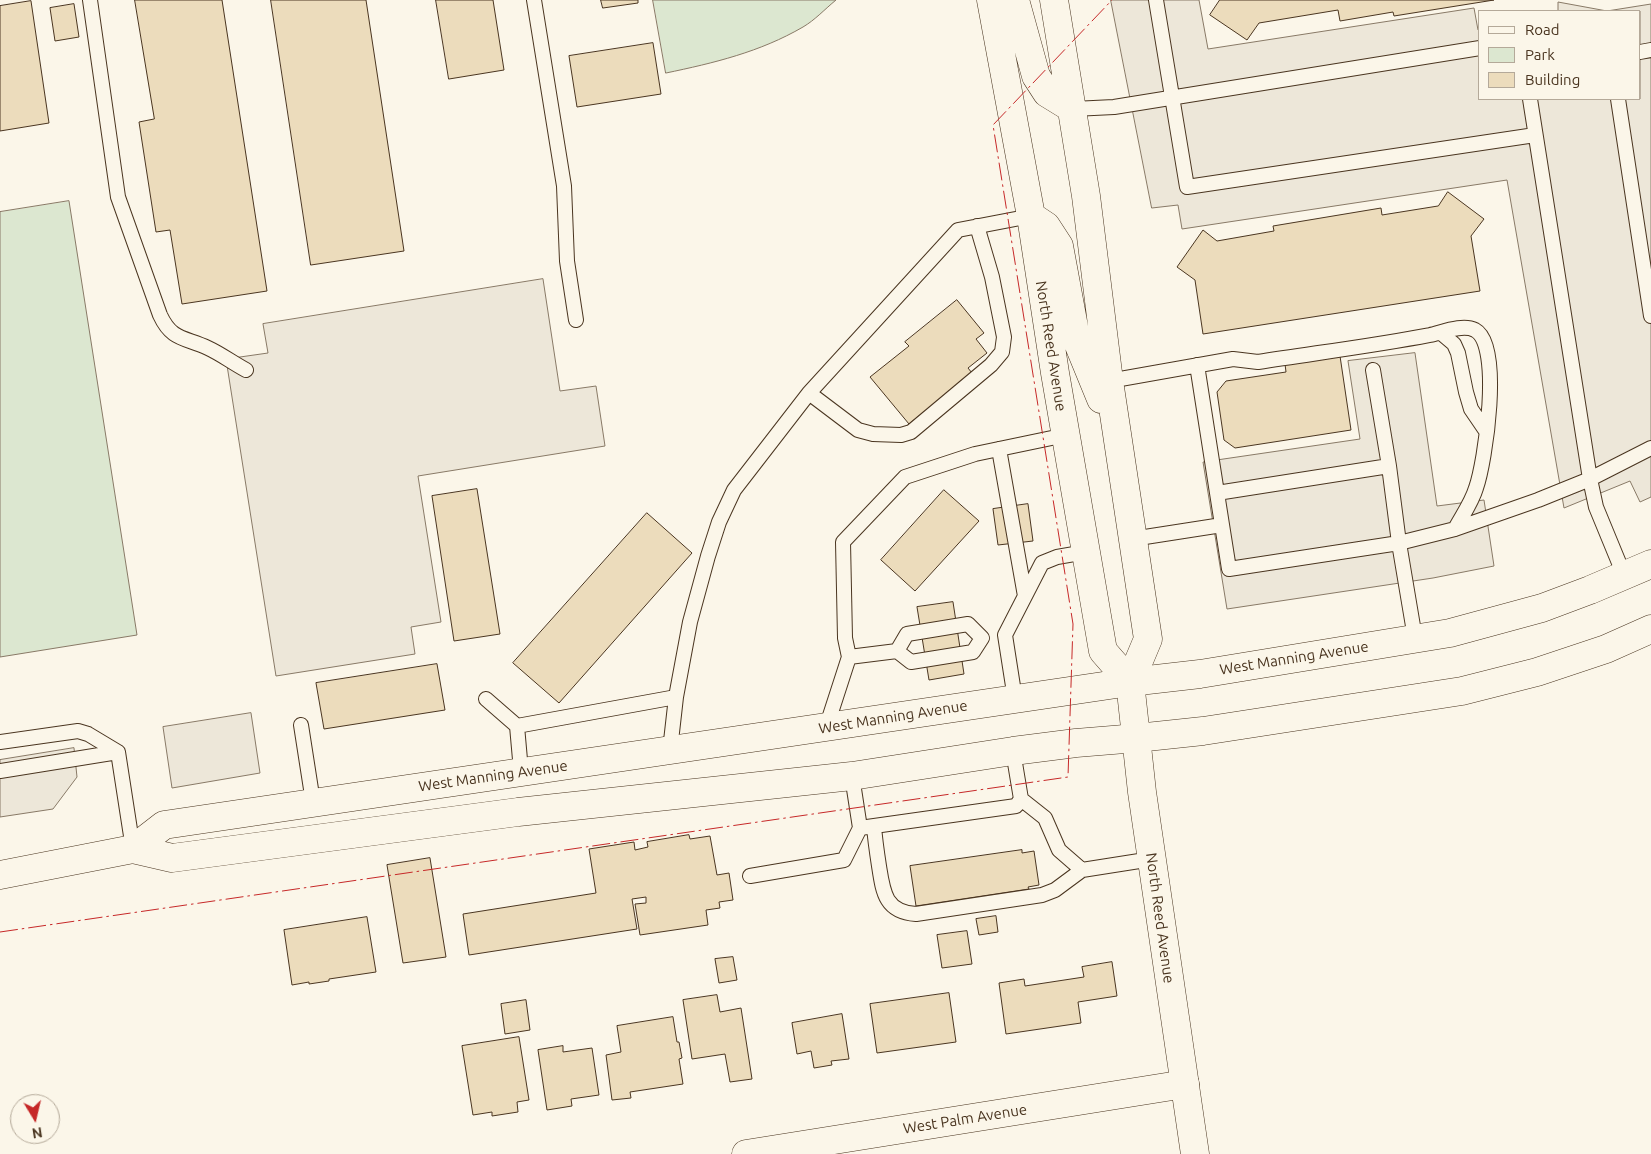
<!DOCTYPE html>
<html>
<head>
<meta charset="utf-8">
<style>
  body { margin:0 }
  #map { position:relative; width:1651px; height:1154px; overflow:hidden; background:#fbf6e9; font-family:Ubuntu,sans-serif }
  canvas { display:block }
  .legend { position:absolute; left:1478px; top:10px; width:162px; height:90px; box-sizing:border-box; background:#fbf6e9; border:1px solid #b4a999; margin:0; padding:6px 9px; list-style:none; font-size:15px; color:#4a3520 }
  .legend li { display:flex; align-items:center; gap:10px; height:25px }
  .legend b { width:25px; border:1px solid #b4a999 }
  .north { position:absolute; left:10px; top:1094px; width:50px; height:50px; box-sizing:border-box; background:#fbf6e9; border:1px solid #b4a999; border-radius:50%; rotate:171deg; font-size:14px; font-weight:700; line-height:20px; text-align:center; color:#4a3520 }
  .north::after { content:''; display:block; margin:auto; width:18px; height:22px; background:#c62828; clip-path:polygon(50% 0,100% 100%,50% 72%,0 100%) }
</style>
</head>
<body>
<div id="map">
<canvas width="1651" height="1154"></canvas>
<ul class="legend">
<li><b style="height:6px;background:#fbf6e9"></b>Road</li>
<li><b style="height:14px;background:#dce7d0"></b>Park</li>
<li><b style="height:14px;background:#ecdcbc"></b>Building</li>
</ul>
<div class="north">N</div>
</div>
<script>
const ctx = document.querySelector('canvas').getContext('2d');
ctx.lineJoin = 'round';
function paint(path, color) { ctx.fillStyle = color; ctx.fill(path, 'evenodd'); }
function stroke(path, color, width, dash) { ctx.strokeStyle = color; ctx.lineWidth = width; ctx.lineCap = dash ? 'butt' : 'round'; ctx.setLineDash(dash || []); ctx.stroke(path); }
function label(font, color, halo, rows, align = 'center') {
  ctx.font = font + ' Ubuntu,sans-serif'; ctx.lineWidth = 4; ctx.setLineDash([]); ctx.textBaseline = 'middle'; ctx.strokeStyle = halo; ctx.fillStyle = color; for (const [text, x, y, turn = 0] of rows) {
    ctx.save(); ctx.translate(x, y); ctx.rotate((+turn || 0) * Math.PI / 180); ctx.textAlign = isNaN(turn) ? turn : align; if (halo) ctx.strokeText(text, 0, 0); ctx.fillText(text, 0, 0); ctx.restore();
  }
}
const green = new Path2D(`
  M653,0H836C825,9 815,20 803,27C760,52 714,63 666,73Z
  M69,201L137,635L0,657V212Z`);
paint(green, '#dce7d0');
stroke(green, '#887966', 1);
const parking = new Path2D(`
  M1111,0H1199L1208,49L1474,8L1478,30H1480V99H1640V11H1558V2L1607,11L1651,4V497L1640,502L1630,481L1564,508L1507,180L1182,229L1178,205L1152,208Z
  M543,279L560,391L596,386L605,446L418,476L441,622L411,627L415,654L276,676L226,359L268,353L263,324Z
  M1415,353L1437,506L1484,500L1494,566L1433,578L1227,609L1203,462L1360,439L1348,361Z
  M251,713L260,773L172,788L163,727Z
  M74,748L77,777L53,809L0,817V760Z`);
paint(parking, '#ede7d9');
stroke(parking, '#887966', 1);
const building = new Path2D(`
  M135,0H222L267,291L182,304L170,230L156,232L139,122L154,119Z
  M271,0H366L404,251L311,265Z
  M436,0H493L504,70L449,79Z
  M601,0H638V3L603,8Z
  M1220,0H1494L1394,16L1393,12L1340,21L1338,10L1259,23L1247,40L1210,15Z
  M31,1L49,123L0,131V6Z
  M74,4L79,37L55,41L50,8Z
  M653,43L661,94L577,107L569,56Z
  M1448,192L1484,219L1471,236L1480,291L1203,334L1195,280L1177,267L1203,230L1217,241L1274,231L1273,226L1381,208L1382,215L1438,206Z
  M957,300L984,333L976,339L987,353L968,368L972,373L909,424L870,377L909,346L905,342Z
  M1340,356L1351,430L1235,448L1224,440L1217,392L1226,381L1286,372L1285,364Z
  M477,489L500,634L454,641L432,496Z
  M944,490L979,521L915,591L881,560Z
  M1028,504L1033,541L998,545L993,509Z
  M647,513L692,553L559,703L513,663Z
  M953,602L964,674L929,680L917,607Z
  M437,664L445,710L324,729L316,683Z
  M689,835L690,839L710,836L717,875L729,873L733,900L719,902L720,908L706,910L708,925L640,935L635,904L646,903V897L632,899L637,929L469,955L463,914L596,893L589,849L634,842L635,850L648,847L647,842Z
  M1022,850V853L1034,851L1039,885L1028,887L1029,889L916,906L910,866Z
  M430,858L446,957L403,963L387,865Z
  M996,916L998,932L979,935L976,919Z
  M367,917L376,972L329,979V981L309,984V982L292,985L284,930Z
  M967,931L972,964L942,968L937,935Z
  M733,957L737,980L719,983L715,959Z
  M1112,962L1117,996L1078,1002L1081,1023L1006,1034L999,983L1024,979L1025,986L1084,977L1082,967Z
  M949,993L956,1042L877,1053L870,1004Z
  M717,995L720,1012L741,1008L752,1079L730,1082L725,1054L692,1059L683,1000Z
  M526,1000L530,1030L505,1034L501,1004Z
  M842,1014L849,1059L831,1061L832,1065L814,1068L811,1051L797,1054L792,1023Z
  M673,1017L677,1042H679L682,1058L679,1059L683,1084L630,1092L631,1098L612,1100L606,1055L621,1052L617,1026Z
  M519,1037L529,1100L517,1102L518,1112L492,1116V1112L473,1115L462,1046Z
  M563,1046V1052L592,1048L599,1095L571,1099L572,1106L547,1110L538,1050Z`);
paint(building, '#ecdcbc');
stroke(building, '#4a3520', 1);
const service = new Path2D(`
  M90,0L118,197L160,315C172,341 185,337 208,348C221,354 233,363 246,370
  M534,0L564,186L567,261L576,320
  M1156,0L1187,187L1535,135
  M1640,52L1651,50
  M1530,99L1590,479L1596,507L1624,575
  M1618,99L1651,316
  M1073,109L1114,107L1480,48
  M1441,333L1454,344L1458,353L1466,392L1471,409L1486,431
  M1197,365L1217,493
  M1373,370L1389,466
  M1109,381L1233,359L1258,362C1315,353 1373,346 1430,335C1443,332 1463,324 1475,330C1503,345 1485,463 1476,488C1472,502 1462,516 1455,529
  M809,393L858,430L873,434L901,435L911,432L991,365L1002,352L1004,337L992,277L977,226
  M999,449L1025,596
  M1132,539L1222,525
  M968,624L982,638L973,652L911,662L897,651L907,634Z
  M1415,638L1399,543L1389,466L1217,493L1229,569L1399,543L1455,529L1538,500L1590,479L1651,448
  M849,657L897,651
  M486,699L517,726
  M1015,699L1005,635L1042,563L1057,557L1086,552
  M301,725L313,802
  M826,728L849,657L845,638L843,542L905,477L975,454L1066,435
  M0,742L78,731L88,734L118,752L133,849
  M670,750L676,697L690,622L708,556L719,522L734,490L809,393L958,230L1031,216
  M1013,751L1021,799L1045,818L1059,850L1082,870L1152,859
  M0,771L118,752
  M521,771L517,726L676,697
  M852,776L860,828L1016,806L1021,799
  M874,826C875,840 877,853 879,866C883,892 885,912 916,914L1042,895L1055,890L1082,870
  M750,876L844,860L860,828`);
const minor = new Path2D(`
  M746,1154L1185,1084`);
const tertiary = new Path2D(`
  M991,0L1031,216L1055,373L1103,651L1130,682L1148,639L1109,381L1086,196L1054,0
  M1015,0L1036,76L1047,93L1073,109
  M1031,216L1046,226L1059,246L1076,338L1101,399`);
const secondary = new Path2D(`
  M133,849L164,825L1130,682
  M0,875L133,849L172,858L518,812L852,776L1013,751L1076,743L1137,738`);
const primary = new Path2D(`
  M1137,738L1203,731L1462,691L1537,672L1606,649L1651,629
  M1195,1154L1142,792L1130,682L1200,674L1450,633L1542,608L1590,590L1651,564`);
stroke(service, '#4a3520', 16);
stroke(minor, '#4a3520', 29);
stroke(tertiary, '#4a3520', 29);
stroke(secondary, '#4a3520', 29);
stroke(primary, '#4a3520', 29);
stroke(service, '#fbf6e9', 14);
stroke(minor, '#fbf6e9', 28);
stroke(tertiary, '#fbf6e9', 28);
stroke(secondary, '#fbf6e9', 28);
stroke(primary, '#fbf6e9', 28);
stroke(new Path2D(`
  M0,932L1068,777L1073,624L993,125L1112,0`), '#c62828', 1, [18, 4, 2.5, 4]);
label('15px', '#4a3520', '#fbf6e9', [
  ["North Reed Avenue",1051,346,81],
  ["West Manning Avenue",1294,658,-9],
  ["West Manning Avenue",893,717,-9],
  ["West Manning Avenue",493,776,-8],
  ["North Reed Avenue",1160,918,82],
  ["West Palm Avenue",965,1119,-9]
]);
</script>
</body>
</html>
